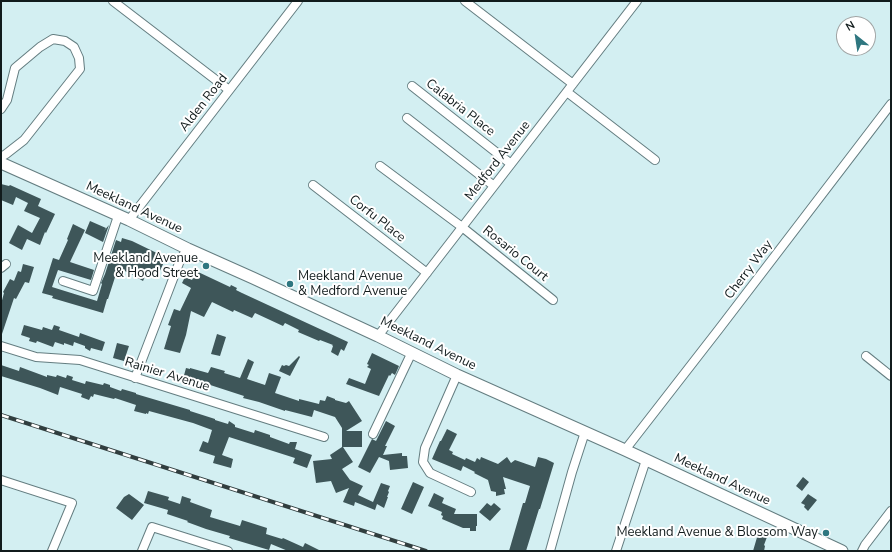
<!DOCTYPE html>
<html>
<head>
<meta charset="utf-8">
<style>
  body { margin:0 }
  #map { position:relative; width:892px; height:552px; overflow:hidden; background:#d3eff2; font-family:"Nunito Sans",sans-serif }
  canvas { display:block }
  .frame { position:absolute; inset:0; border:2px solid #111b1c; pointer-events:none }
  .north { position:absolute; left:836px; top:16px; width:40px; height:40px; box-sizing:border-box; background:#fff; border:1px solid #a0a4a4; border-radius:50%; rotate:330deg; font-size:11px; font-weight:700; line-height:16px; text-align:center; color:#111b1c }
  .north::after { content:''; display:block; margin:auto; width:14px; height:18px; background:#2f7780; clip-path:polygon(50% 0,100% 100%,50% 72%,0 100%) }
</style>
</head>
<body>
<div id="map">
<canvas width="892" height="552"></canvas>
<div class="frame"></div>
<div class="north">N</div>
</div>
<script>
const ctx = document.querySelector('canvas').getContext('2d');
ctx.lineJoin = 'round';
function paint(path, color) { ctx.fillStyle = color; ctx.fill(path, 'evenodd'); }
function stroke(path, color, width, dash) { ctx.strokeStyle = color; ctx.lineWidth = width; ctx.lineCap = dash ? 'butt' : 'round'; ctx.setLineDash(dash || []); ctx.stroke(path); }
function label(font, color, halo, rows, align = 'center') {
  ctx.font = font + ' "Nunito Sans",sans-serif'; ctx.lineWidth = 4; ctx.setLineDash([]); ctx.textBaseline = 'middle'; ctx.strokeStyle = halo; ctx.fillStyle = color; for (const [text, x, y, turn = 0] of rows) {
    ctx.save(); ctx.translate(x, y); ctx.rotate((+turn || 0) * Math.PI / 180); ctx.textAlign = isNaN(turn) ? turn : align; if (halo) ctx.strokeText(text, 0, 0); ctx.fillText(text, 0, 0); ctx.restore();
  }
}
paint(new Path2D(`
  M1,184L9,186L10,185L41,199L38,206L55,214L46,233L45,232L40,245L27,239L22,250L9,243L18,225L32,233L40,218L24,211L28,203L16,197L13,205L1,200Z
  M90,221L106,228L104,231L109,225L103,242L85,233Z
  M73,224L85,230L70,262L94,270L91,280L58,270L52,287L97,301L102,284L101,283L105,274L116,240L121,242L122,238L132,241L163,256L162,260L164,262L159,273L149,268L143,281L136,277V276L118,268L108,299H107L103,313L52,298L53,296L42,293L53,258L59,260L68,240L67,239Z
  M23,264L34,267L29,283L25,282L16,299L14,298L2,334H1V304L4,293L3,292L10,279L14,281L18,271L21,272Z
  M196,271L230,287L231,285L237,288L236,290L242,293L348,342L344,351L341,349L338,356L331,352L333,346H332L333,345L320,340L319,341L298,332L299,330L285,323L283,326L255,313L252,318L234,310L233,312L212,302L204,317L191,311L186,335L180,353L164,349L171,326L168,325L174,309L180,311L191,288L182,283L185,277L192,280Z
  M24,325L42,330L43,327L52,330L54,325L60,327L59,330L79,337L80,333L105,342L102,351L91,348L90,351L85,348V346L74,342L73,346L64,343V345L55,342L53,347L37,341L36,343L29,341L30,338L21,335Z
  M217,334L226,337L220,356L211,354Z
  M117,343L129,346L124,361L113,358Z
  M372,353L399,366L395,375L392,373L390,376L389,375L379,396L346,384L349,378L365,384L371,369L367,367L369,365L367,364Z
  M299,356L300,357L290,376L279,371L282,365L284,366L286,365L289,366Z
  M248,359L254,362L247,379L265,385L269,373L281,377L275,393L299,401V399L319,404L320,400L325,401L327,396L335,399V400L346,403L349,401L362,421L346,431H362V447H343L353,462L342,469L350,480L363,486L358,495L373,502L381,483L390,486L388,491L389,492L387,497H388L384,508L377,504L375,510L355,502L354,506L343,502L349,488L336,493L331,481L316,483L313,461L332,459L330,455L342,447V428L335,417L314,410L312,417L285,410V411L259,402L243,398L244,396L198,381V383L183,379L186,368L190,369V368L208,373L211,367L225,371L224,373L240,378Z
  M1,365L19,371L20,367L47,377V375L56,377L57,375L66,378L67,375L73,377L72,380L85,384L86,381L103,385L104,383L110,385V387L121,391L122,389L136,393V394L190,410V411L215,419V420L228,424L229,421L235,425V427L254,433L255,430L270,435V437L289,444L290,442H297L295,449L312,455L307,468L293,463L295,458L229,437L222,455L233,459L231,468L213,463L215,456L199,451L203,441L208,443L212,430L193,423L149,411L148,414L146,413V414L134,411L136,405L115,398L114,399L94,394L93,397L91,396L89,400L81,397L82,394L60,387L58,395L40,388L1,376Z
  M386,421L395,426L385,446H387L383,455L402,453V456H407L408,468L390,470L389,461L379,457L370,473L358,467L372,439L376,441Z
  M447,429L457,434L449,450L453,452L452,454L465,460L466,458L475,462L477,458L480,460L481,457L498,464L507,457L511,463L515,460L535,467L538,457L546,459L554,463L540,509H539L526,551H509L523,503H525L530,486L503,477L506,489H504L505,494L496,496V492L491,491L488,480L474,473L475,472L463,466L461,471L432,459L440,441H441Z
  M803,477L809,482L802,491L796,486Z
  M413,482L424,487L412,514L401,509Z
  M148,491L169,497L168,500L180,504L182,496L191,499L190,502L212,510L210,517L240,526L242,520L267,528L266,534L282,539L283,538L303,547L305,543L321,551H288L271,544L269,550L229,538L230,536L206,529L187,522L188,521L167,514L168,510L144,503Z
  M434,493L444,498L442,503L456,509L454,514H477V526H476V531H470V528H463L442,519L443,516L441,515L442,512L428,506Z
  M129,494L144,505L132,520L116,508L124,497Z
  M808,494L817,500L808,511L804,507L805,505L801,503Z
  M487,503L491,506L494,503L501,509L490,521L479,512Z
  M758,534L767,537L764,545L765,546L764,551H753Z`), '#3e5659');
const minor = new Path2D(`
  M113,1L229,90
  M465,1L573,84
  M412,86L511,164
  M567,92L655,160
  M1,109L7,100L15,68L40,47L53,39L65,41L74,47L79,58L80,69L24,140L6,154L1,157
  M407,118L494,186
  M380,166L462,227L553,300
  M313,185L427,273
  M129,220L298,1
  M1,268L6,264
  M63,281L93,291L118,216
  M378,336L637,1
  M1,346L36,357L80,360L324,437
  M866,356L891,376
  M457,375L425,448L423,462L430,473L471,492
  M135,378L181,258L188,249
  M373,434L412,352
  M625,450L719,329L891,104
  M1,480L72,503L52,551
  M142,551L152,527L228,551
  M550,551L572,472L585,432
  M616,551L646,460
  M862,551L865,545L891,511`);
const secondary = new Path2D(`
  M1,163L129,220L188,249L253,278L378,336L457,375L625,450L842,551`);
stroke(minor, '#647d80', 10);
stroke(secondary, '#647d80', 13);
stroke(minor, '#fff', 8);
stroke(secondary, '#fff', 11);
const rail = new Path2D(`
  M1,415L426,551`);
stroke(rail, '#313e3f', 4);
stroke(rail, '#fff', 2.5, [8]);
for (const [x, y, r, color] of [
  [206,266,4,"#2f7780"],
  [290,284,4,"#2f7780"],
  [826,533,4,"#2f7780"]
]) { const dot = new Path2D(); dot.arc(x, y, r, 0, 2 * Math.PI); ctx.fillStyle = color; ctx.fill(dot); stroke(dot, '#fff', 1.5); }
label('13px', '#111b1c', '#fff', [
  ["Alden Road",204,103,-52],
  ["Calabria Place",460,108,38],
  ["Medford Avenue",498,161,-52],
  ["Meekland Avenue",134,208,25],
  ["Corfu Place",377,219,38],
  ["Rosario Court",515,254,39],
  ["Cherry Way",749,270,-53],
  ["Meekland Avenue",428,344,26],
  ["Rainier Avenue",167,375,17],
  ["Meekland Avenue",722,480,25]
]);
label('13px', '#111b1c', '#fff', [
  ["Meekland Avenue",198,259],
  ["& Hood Street",198,274],
  ["Meekland Avenue",298,277,"left"],
  ["& Medford Avenue",298,292,"left"],
  ["Meekland Avenue & Blossom Way",818,533]
], 'right');
</script>
</body>
</html>
